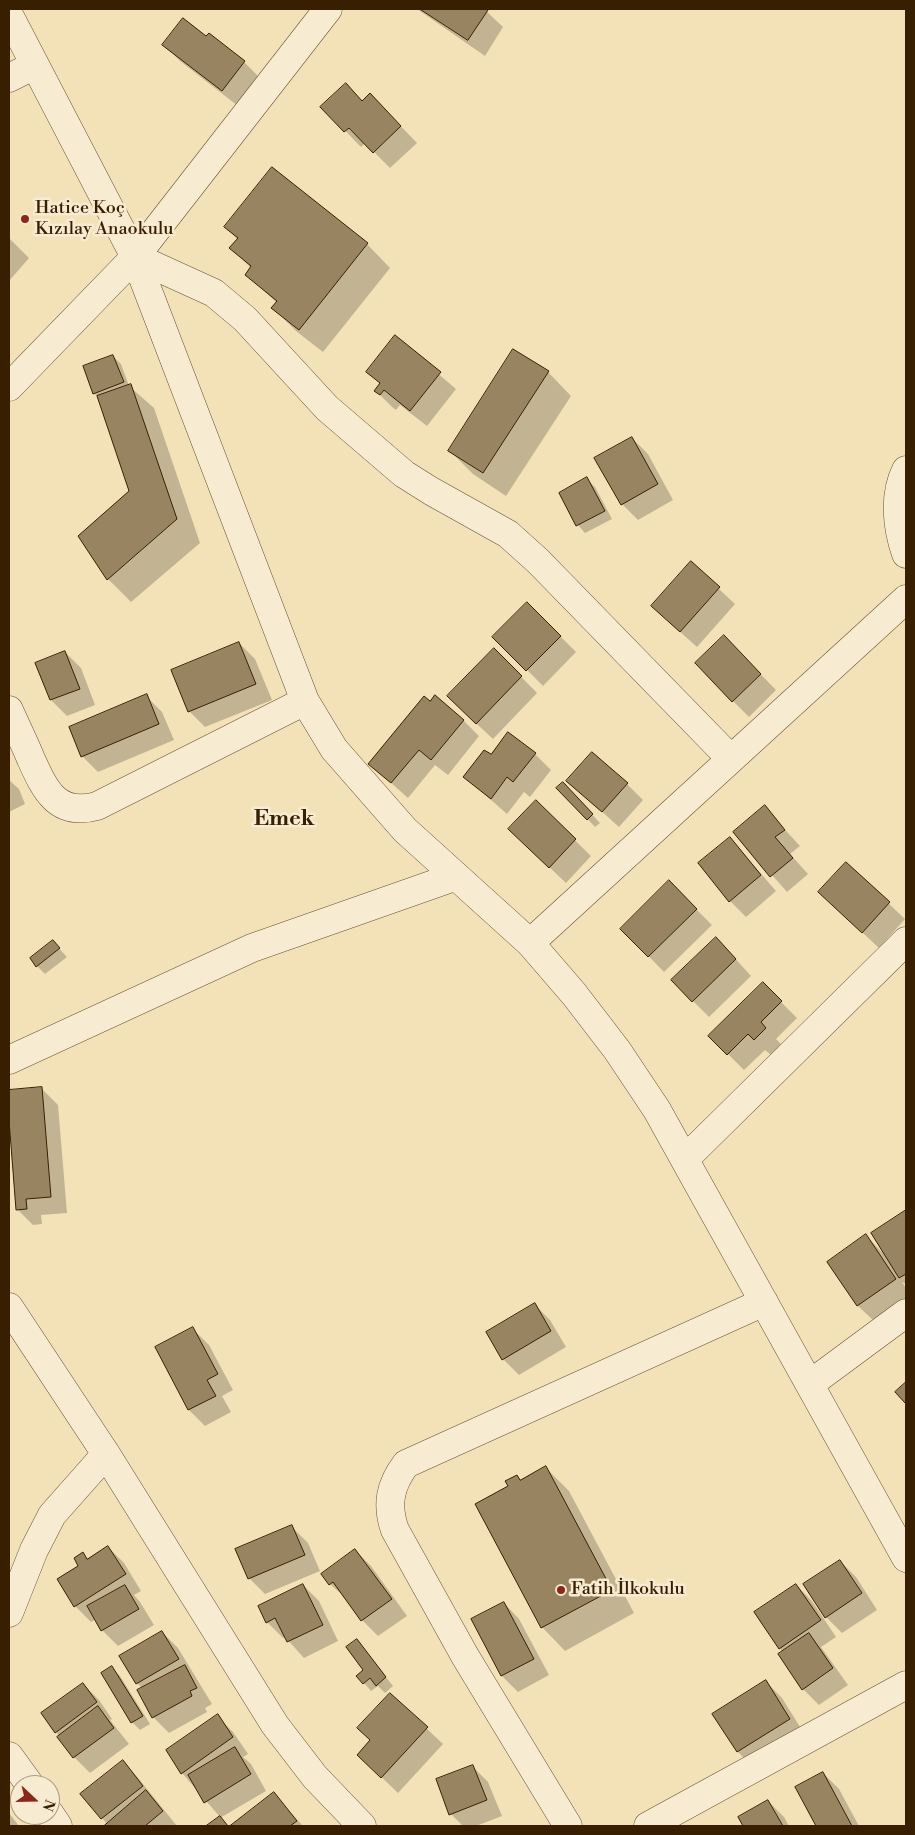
<!DOCTYPE html>
<html>
<head>
<meta charset="utf-8">
<style>
  body { margin:0 }
  #map { position:relative; width:915px; height:1835px; overflow:hidden; background:#f3e2b8; font-family:"Libre Bodoni",serif }
  canvas { display:block }
  .frame { position:absolute; inset:0; border:10px solid #381f02; pointer-events:none }
  .north { position:absolute; left:10px; top:1775px; width:50px; height:50px; box-sizing:border-box; background:#f7ecd1; border:1px solid #ab9a7e; border-radius:50%; rotate:111deg; font-size:14px; font-weight:700; line-height:20px; text-align:center; color:#381f02 }
  .north::after { content:''; display:block; margin:auto; width:18px; height:22px; background:#8f2418; clip-path:polygon(50% 0,100% 100%,50% 72%,0 100%) }
</style>
</head>
<body>
<div id="map">
<canvas width="915" height="1835"></canvas>
<div class="frame"></div>
<div class="north">N</div>
</div>
<script>
const ctx = document.querySelector('canvas').getContext('2d');
ctx.lineJoin = 'round';
function paint(path, color) { ctx.fillStyle = color; ctx.fill(path, 'evenodd'); }
function stroke(path, color, width, dash) { ctx.strokeStyle = color; ctx.lineWidth = width; ctx.lineCap = dash ? 'butt' : 'round'; ctx.setLineDash(dash || []); ctx.stroke(path); }
function label(font, color, halo, rows, align = 'center') {
  ctx.font = font + ' "Libre Bodoni",serif'; ctx.lineWidth = 5; ctx.setLineDash([]); ctx.textBaseline = 'middle'; ctx.strokeStyle = halo; ctx.fillStyle = color; for (const [text, x, y, turn = 0] of rows) {
    ctx.save(); ctx.translate(x, y); ctx.rotate((+turn || 0) * Math.PI / 180); ctx.textAlign = isNaN(turn) ? turn : align; if (halo) ctx.strokeText(text, 0, 0); ctx.fillText(text, 0, 0); ctx.restore();
  }
}
paint(new Path2D(`
  M417,9H484L503,27L485,56Z
  M164,45L244,62L260,78L238,106L180,61Z
  M346,85L363,102L386,111L417,143L390,168L365,143L361,147L322,107Z
  M226,227L367,244L390,268L323,352L296,331L273,308L277,303L247,275L251,268L231,248L238,240Z
  M9,238L29,258L9,281Z
  M395,337L456,389L427,426L400,405L396,410L392,407L376,391L381,385L368,372Z
  M113,356L121,364L129,386L154,408L200,543L131,602L108,579L131,491L99,398L94,393Z
  M548,372L571,396L506,496L473,474L450,451Z
  M632,438L648,454L673,500L638,520L622,504Z
  M587,479L595,487L612,519L585,533L578,525L560,493Z
  M691,563L735,604L697,647L669,622Z
  M527,603L576,652L543,686L494,637Z
  M239,643L255,659L272,700L205,727L189,711Z
  M494,649L537,693L493,739L464,712Z
  M65,652L81,668L95,705L67,716L51,700Z
  M740,653L776,690L749,717L733,701Z
  M146,696L162,712L174,740L98,772L82,756Z
  M463,720L479,736L448,775L435,765L408,798L370,764Z
  M535,754L551,770L530,797L524,792L507,814L465,777L491,756Z
  M9,780L19,789L25,804L9,812Z
  M568,781L627,784L643,800L619,827Z
  M558,788L570,791L600,823L595,827Z
  M536,802L591,856L566,883L526,845Z
  M764,807L800,846L790,854L808,874L787,892L734,832Z
  M730,838L776,891L746,917L730,901Z
  M846,863L905,919L879,948L836,908Z
  M669,882L712,925L664,972L622,929Z
  M53,942L67,957L45,974L37,966Z
  M732,955L751,976L709,1017L693,1001Z
  M763,984L797,1018L776,1039L781,1044L771,1055L765,1050L744,1070L710,1036Z
  M42,1089L58,1105L67,1213L41,1215L42,1224L33,1225L17,1209L9,1092Z
  M906,1212V1284L902,1282L906,1288V1299L874,1321L858,1306L828,1263L866,1236L884,1254L872,1233Z
  M534,1304L550,1320L566,1347L519,1375L503,1359Z
  M193,1329L209,1345L233,1390L222,1396L231,1412L205,1426L189,1410L157,1348Z
  M546,1468L569,1491L634,1613L565,1651L542,1627L510,1486L517,1476L522,1481Z
  M292,1527L308,1543L320,1571L265,1594L249,1578Z
  M108,1547L124,1563L141,1591L134,1595L140,1602L154,1625L118,1646L102,1630L96,1619L91,1622L75,1606L83,1554L89,1560Z
  M355,1550L371,1566L407,1616L378,1636L362,1620L347,1599L330,1584Z
  M840,1561L856,1577L877,1610L842,1633L826,1617Z
  M303,1585L319,1601L338,1641L304,1658L285,1637L283,1638L267,1622Z
  M796,1585L812,1601L836,1637L821,1647L848,1685L819,1705L803,1689L780,1648Z
  M504,1603L519,1619L549,1675L518,1692L502,1676L472,1620Z
  M162,1632L178,1648L212,1704L205,1708L207,1712L169,1733L153,1717L143,1689L137,1683Z
  M357,1641L393,1686L385,1693L378,1686L371,1691L364,1683L365,1670Z
  M112,1668L120,1676L150,1724L140,1730L132,1722Z
  M766,1682L782,1698L805,1735L754,1768L738,1752L714,1714Z
  M83,1684L99,1700L112,1719L110,1720L129,1744L90,1773L74,1757L56,1732Z
  M390,1694L443,1744L398,1793L374,1770L372,1740Z
  M217,1716L233,1732L248,1754L243,1757L251,1764L266,1791L220,1818L228,1826H208L220,1817L182,1773Z
  M122,1762L138,1778L177,1826H106L108,1825L102,1818Z
  M472,1766L488,1782L502,1816L476,1826H463L451,1814Z
  M823,1773L839,1789L859,1826H817L797,1787Z
  M274,1794L303,1826H232Z
  M768,1801L784,1817L789,1826H744L739,1818Z
  M9,1813L19,1826H9Z`), '#0003');
const building = new Path2D(`
  M420,9H486L488,10L468,40Z
  M183,18L206,36L209,33L245,61L222,91L162,45Z
  M346,83L362,101L370,93L401,126L373,153L349,128L344,132L320,107Z
  M272,167L368,243L299,330L271,308L277,301L245,275L251,266L229,248L238,238L224,227Z
  M395,335L441,372L410,411L384,390L380,395L374,391L380,383L366,372Z
  M513,349L549,371L483,473L448,451Z
  M113,355L124,382L93,394L83,366Z
  M131,384L177,519L107,580L78,536L129,491L97,396Z
  M632,437L658,484L621,505L594,458Z
  M587,477L605,511L576,526L559,493Z
  M691,561L720,587L680,632L651,606Z
  M527,602L561,636L526,671L492,637Z
  M724,635L761,674L732,702L695,663Z
  M239,642L256,684L188,712L171,670Z
  M494,648L522,676L476,724L447,696Z
  M65,651L80,689L50,700L35,663Z
  M147,694L159,724L81,757L69,727Z
  M435,695L464,720L431,760L419,750L391,783L368,764L424,696L430,701Z
  M508,732L536,753L513,782L507,777L491,799L463,777L484,750L491,754Z
  M592,752L628,783L602,812L566,781Z
  M563,782L593,814L587,820L556,788Z
  M536,800L576,839L549,868L508,829Z
  M765,805L785,830L775,837L793,858L770,877L733,832Z
  M730,837L761,875L729,902L698,863Z
  M846,862L890,902L862,933L818,892Z
  M669,880L697,909L648,957L620,929Z
  M716,937L736,959L692,1002L671,980Z
  M53,940L60,948L36,967L30,958Z
  M763,982L782,1001L761,1022L766,1028L754,1040L748,1034L727,1055L708,1036Z
  M42,1087L51,1197L26,1199L27,1209L16,1210L9,1120V1090Z
  M906,1210V1274L899,1278L871,1233Z
  M866,1234L896,1279L857,1306L827,1262Z
  M535,1303L551,1331L502,1360L486,1332Z
  M193,1327L218,1374L207,1380L216,1396L188,1410L155,1347Z
  M906,1382V1404L895,1392Z
  M546,1466L612,1590L541,1628L475,1504L508,1486L505,1481L517,1475L520,1480Z
  M292,1525L305,1555L248,1579L235,1549Z
  M108,1546L126,1574L74,1607L57,1579L78,1566L74,1558L83,1552L87,1559Z
  M355,1549L392,1599L361,1621L333,1582L329,1585L321,1574Z
  M840,1560L862,1593L825,1618L803,1584Z
  M303,1584L323,1625L287,1642L275,1618L266,1623L258,1606Z
  M796,1584L821,1620L779,1649L754,1612Z
  M125,1585L139,1609L101,1631L87,1606Z
  M504,1602L534,1659L501,1676L471,1619Z
  M162,1631L179,1659L136,1684L119,1656Z
  M809,1633L833,1668L802,1690L778,1654Z
  M357,1639L386,1677L376,1686L370,1678L363,1684L356,1676L363,1670L346,1647Z
  M185,1665L197,1688L190,1691L192,1696L152,1718L137,1690Z
  M112,1666L143,1716L131,1723L101,1673Z
  M766,1680L790,1719L737,1752L712,1714Z
  M83,1683L97,1702L55,1733L41,1713Z
  M390,1693L428,1727L381,1778L357,1755L370,1740L357,1728Z
  M98,1706L114,1728L73,1758L57,1737Z
  M218,1714L233,1737L181,1774L166,1750Z
  M235,1747L251,1774L204,1803L188,1775Z
  M123,1760L143,1786L101,1819L80,1794Z
  M473,1765L487,1800L449,1815L436,1779Z
  M823,1772L852,1826H816L795,1787Z
  M146,1790L163,1811L145,1826H104Z
  M274,1792L297,1821L290,1826H230Z
  M768,1800L783,1826H743L738,1817Z
  M220,1816L228,1826H206Z`);
paint(building, '#998461');
stroke(building, '#381f02', 1);
const minor = new Path2D(`
  M9,15L135,257L305,701L334,749L405,830L530,943L574,994L617,1050L657,1110L906,1558
  M9,78L35,65
  M135,257L214,293L245,319L327,408L404,474L431,491L508,534L538,561L731,759
  M9,387L135,257L328,9
  M906,470C893,496 897,528 906,554
  M9,710C16,726 24,742 31,759C45,790 57,817 97,806L305,701
  M530,943L906,599
  M9,1060L252,948L454,877
  M685,1159L906,941
  M9,1307L106,1454L275,1725L315,1777L362,1826
  M810,1384L906,1313
  M9,1613L34,1550L52,1515L106,1454
  M9,1756L30,1785
  M50,1814L58,1826
  M568,1826L465,1656L395,1530C386,1505 390,1485 406,1464L764,1302
  M648,1826L906,1685`);
stroke(minor, '#675030', 29);
stroke(minor, '#f7ecd1', 28);
for (const [x, y, r, color] of [
  [25,219,5,"#8f2418"],
  [561,1590,5,"#8f2418"]
]) { const dot = new Path2D(); dot.arc(x, y, r, 0, 2 * Math.PI); ctx.fillStyle = color; ctx.fill(dot); stroke(dot, '#f7ecd1', 2); }
label('18px', '#381f02', '#f7ecd1', [
  ["Hatice Koç",35,209],
  ["Kızılay Anaokulu",35,230],
  ["Fatih İlkokulu",571,1590]
], 'left');
label('bold 22px', '#381f02', '#f7ecd1', [
  ["Emek",284,820]
]);
</script>
</body>
</html>
